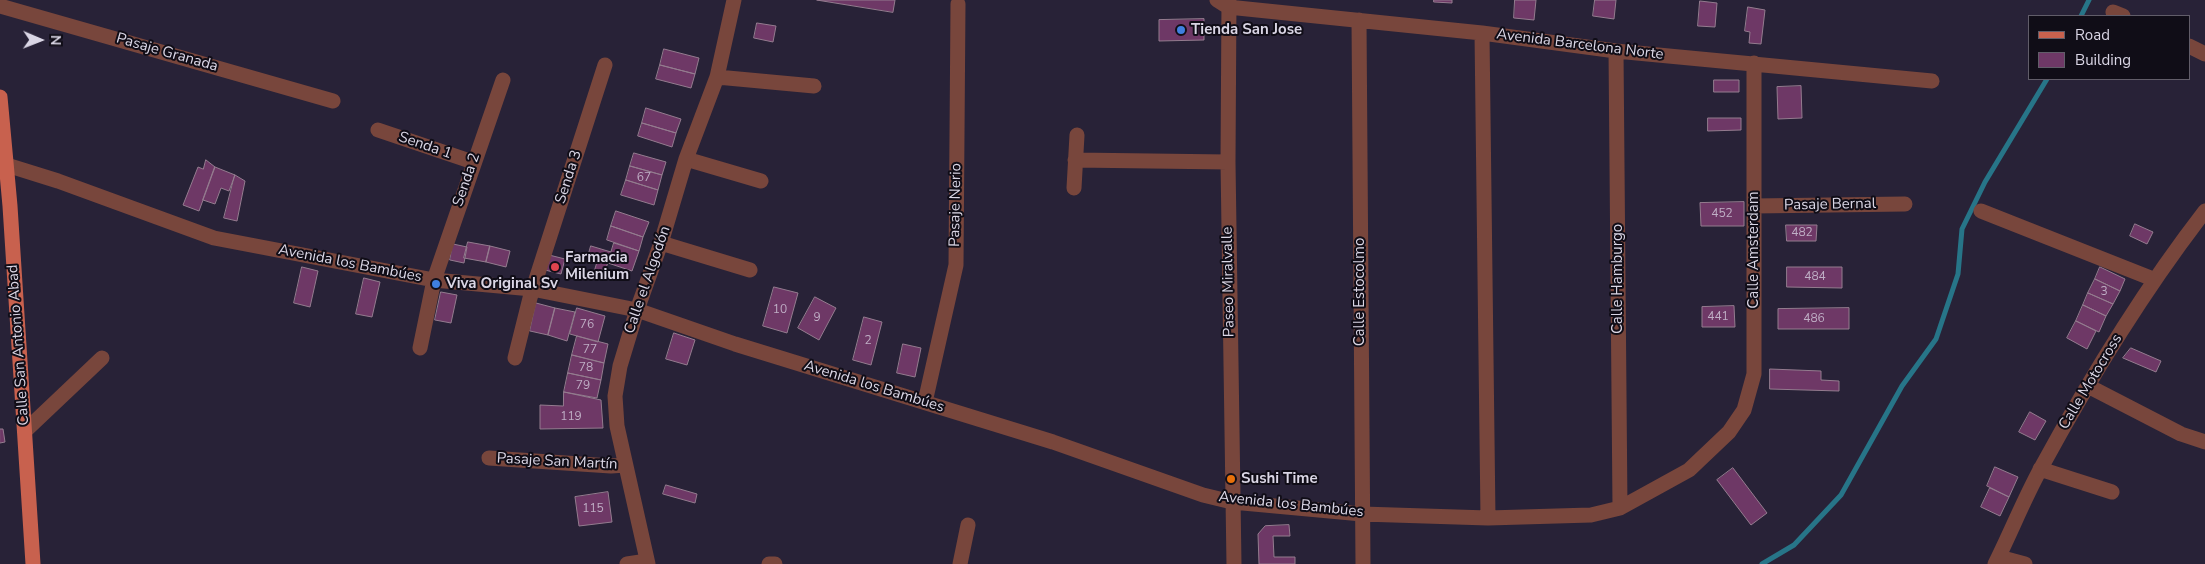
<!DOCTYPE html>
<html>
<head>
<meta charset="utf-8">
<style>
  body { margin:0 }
  #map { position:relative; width:2205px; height:564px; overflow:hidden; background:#282237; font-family:"Nunito Sans",sans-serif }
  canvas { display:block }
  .legend { position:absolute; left:2028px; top:15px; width:162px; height:65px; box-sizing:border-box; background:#100d17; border:1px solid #615d69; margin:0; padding:6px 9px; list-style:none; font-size:15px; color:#dad6e5 }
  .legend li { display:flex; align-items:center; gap:10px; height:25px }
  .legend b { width:25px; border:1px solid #615d69 }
  .north { position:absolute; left:15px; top:15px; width:50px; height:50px; -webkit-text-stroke:4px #100d17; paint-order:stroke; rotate:91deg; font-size:14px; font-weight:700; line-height:20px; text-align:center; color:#dad6e5 }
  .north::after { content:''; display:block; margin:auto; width:18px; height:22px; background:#dad6e5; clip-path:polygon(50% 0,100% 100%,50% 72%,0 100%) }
</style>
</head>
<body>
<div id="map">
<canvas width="2205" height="564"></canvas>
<ul class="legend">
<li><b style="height:6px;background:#c8614e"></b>Road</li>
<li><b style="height:14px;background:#6e3866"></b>Building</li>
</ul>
<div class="north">N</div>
</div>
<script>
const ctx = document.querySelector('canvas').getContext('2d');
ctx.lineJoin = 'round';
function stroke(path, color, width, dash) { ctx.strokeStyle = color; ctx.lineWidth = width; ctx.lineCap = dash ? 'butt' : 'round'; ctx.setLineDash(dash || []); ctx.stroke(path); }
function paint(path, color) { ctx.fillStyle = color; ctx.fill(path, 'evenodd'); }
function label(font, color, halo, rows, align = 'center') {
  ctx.font = font + ' "Nunito Sans",sans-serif'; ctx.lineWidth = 4; ctx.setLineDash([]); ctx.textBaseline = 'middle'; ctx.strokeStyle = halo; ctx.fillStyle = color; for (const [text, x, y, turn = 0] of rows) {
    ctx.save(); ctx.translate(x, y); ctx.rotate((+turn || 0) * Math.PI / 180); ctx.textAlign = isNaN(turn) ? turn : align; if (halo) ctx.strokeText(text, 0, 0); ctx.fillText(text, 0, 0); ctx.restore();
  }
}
stroke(new Path2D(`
  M2081,16L2089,0
  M1762,564L1794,545L1841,495L1902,386L1936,339L1958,274L1962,229L1985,182L2047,79`), '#277588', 5);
const building = new Path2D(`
  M817,0H895L893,12Z
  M1434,0H1452V3L1434,2Z
  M1515,0H1536L1534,20L1514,18Z
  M1595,0H1616L1614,19L1593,16Z
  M1700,1L1717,3L1715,27L1698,26Z
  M1748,7L1765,10L1761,44L1749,43L1750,32L1745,31Z
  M1204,19V40L1159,41V20Z
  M757,23L776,26L773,42L754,38Z
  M664,49L699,58L695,74L660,65Z
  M660,65L695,74L691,88L656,79Z
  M1714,80H1739V92H1714Z
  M1801,86L1802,118L1778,119L1777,87Z
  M646,108L681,119L676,133L642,123Z
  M1708,118H1741V130L1708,131Z
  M642,123L676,133L672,147L638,136Z
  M634,153L666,162L662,175L630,166Z
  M206,160L215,167L199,211L183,205L198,167L203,169Z
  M630,166L662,175L658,190L626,180Z
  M215,167L235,175L229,191L221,188L215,204L203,200Z
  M235,175L245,181L237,221L224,218Z
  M626,180L658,190L654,205L621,195Z
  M1744,202V226H1701L1700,203Z
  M616,211L649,222L643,237L611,226Z
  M2135,224L2153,232L2147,244L2130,236Z
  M1786,225H1817L1816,241H1787Z
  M611,226L643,237L639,251L607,240Z
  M468,242L490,246L486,262L464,258Z
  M614,243L639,251L632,271L608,263Z
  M453,244L467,247L464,263L450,260Z
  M490,246L510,251L506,267L486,262Z
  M591,246L611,252L604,275L594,272L597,262L588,257Z
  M549,255L565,259L561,274L545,270Z
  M302,267L318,271L310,307L294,303Z
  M1787,267H1842V288L1787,287Z
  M2100,267L2125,279L2120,291L2095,279Z
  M364,278L380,282L372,317L356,314Z
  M2095,279L2120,291L2113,304L2088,293Z
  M774,287L798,293L787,333L763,326Z
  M441,292L457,295L451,323L435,320Z
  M2088,293L2113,304L2106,316L2083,305Z
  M815,297L836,308L819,340L798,328Z
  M536,303L555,308L548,335L530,331Z
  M2083,305L2106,316L2099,332L2076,321Z
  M1734,306L1735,327H1702V307Z
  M555,308L575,312L567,341L548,335Z
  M577,308L605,316L598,342L570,334Z
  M1849,308V329H1778V309Z
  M864,317L882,322L871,365L853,360Z
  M2076,321L2096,331L2087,349L2067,338Z
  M674,333L695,340L687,365L666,359Z
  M577,336L608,344L604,363L572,355Z
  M903,344L921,348L915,377L897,373Z
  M2131,348L2161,361L2156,372L2123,358Z
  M572,355L604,363L601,380L568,373Z
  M1770,369L1821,371V380L1839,381V391L1770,389Z
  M568,373L601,380L597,398L564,392Z
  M564,392L601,400L603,428L540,429V405L563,406Z
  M2030,412L2046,421L2035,440L2019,432Z
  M0,429H3L5,442L0,443Z
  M1995,467L2018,477L2009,497L1987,486Z
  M1733,468L1767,513L1751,525L1717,480Z
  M666,485L697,494L695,503L663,494Z
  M1990,488L2009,497L2000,516L1981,507Z
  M608,492L612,522L579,526L575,497Z
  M1289,525L1290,536H1273L1274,557H1295V564H1259L1258,534L1265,526Z`);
paint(building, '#6e3866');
stroke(building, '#947c8f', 1);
stroke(new Path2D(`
  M1217,0L1228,7L1482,33L1616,51L1932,81
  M1229,0L1228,162L1234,564
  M0,6L333,101
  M2113,12L2123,16
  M1359,20L1363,564
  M1482,33L1488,518
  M2189,46L2205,54
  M1616,51L1620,508
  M717,77L814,86
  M378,130L473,162
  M686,159L761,181
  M1075,160L1228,162
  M0,163L58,181L214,238L434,280L532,289L637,310L735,344L1053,442L1203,495L1232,502L1362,514L1488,518L1591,515L1620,508L1689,470L1729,432L1744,410L1754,374V63
  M1074,188L1077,135
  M1754,206L1905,204
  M1981,211L2153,279
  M661,243L750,270
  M420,348L434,280L503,80
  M515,358L530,298L605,65
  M2088,386L2181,434L2205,442
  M925,402L956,265L958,4
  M25,431L102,358
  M489,458L611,466L625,465
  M2040,469L2112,492
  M1999,557L2025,564
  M627,564L647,561
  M648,564L617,426L615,396L620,366L637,310L661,243L686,159L717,77L734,0
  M769,564H775
  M960,564L968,525
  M1995,564C2011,532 2024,499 2041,468C2090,378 2143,291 2205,211`), '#78463c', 15);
stroke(new Path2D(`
  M0,97L10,206L33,564`), '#c8614e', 15);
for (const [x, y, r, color] of [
  [1181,30,5,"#3f7fe0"],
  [555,267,5,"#e0444e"],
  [436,284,5,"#3f7fe0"],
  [1231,479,5,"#e8710a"]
]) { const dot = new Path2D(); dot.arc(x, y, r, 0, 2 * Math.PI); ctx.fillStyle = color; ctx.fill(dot); stroke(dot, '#100d17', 2); }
label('12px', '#bfaec5', null, [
  ["67",644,178],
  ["452",1722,214],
  ["482",1802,233],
  ["484",1815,277],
  ["3",2104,292],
  ["10",780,310],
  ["441",1718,317],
  ["9",817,318],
  ["486",1814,319],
  ["76",587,325],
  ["2",868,341],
  ["77",590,350],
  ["78",586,368],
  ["79",583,386],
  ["119",571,417],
  ["115",593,509]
]);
label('bold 15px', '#dad6e5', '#100d17', [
  ["Tienda San Jose",1191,30],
  ["Farmacia",565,258],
  ["Milenium",565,275],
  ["Viva Original Sv",446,284],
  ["Sushi Time",1241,479]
], 'left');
label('15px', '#dad6e5', '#100d17', [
  ["Avenida Barcelona Norte",1580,45,7],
  ["Pasaje Granada",167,53,16],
  ["Senda 1",425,146,19],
  ["Senda 3",569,177,-72],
  ["Senda 2",467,180,-71],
  ["Pasaje Nerio",956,205,-89],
  ["Pasaje Bernal",1830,205,-1],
  ["Calle Amsterdam",1754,250,-90],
  ["Avenida los Bambúes",350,264,11],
  ["Calle Hamburgo",1618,279,-90],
  ["Calle el Algodón",648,280,-71],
  ["Paseo Miralvalle",1229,282,-91],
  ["Calle Estocolmo",1360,292,-90],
  ["Calle San Antonio Abad",19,345,-94],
  ["Calle Motocross",2091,382,-59],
  ["Avenida los Bambúes",874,387,17],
  ["Pasaje San Martín",557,462,3],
  ["Avenida los Bambúes",1291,505,6]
]);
</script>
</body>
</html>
